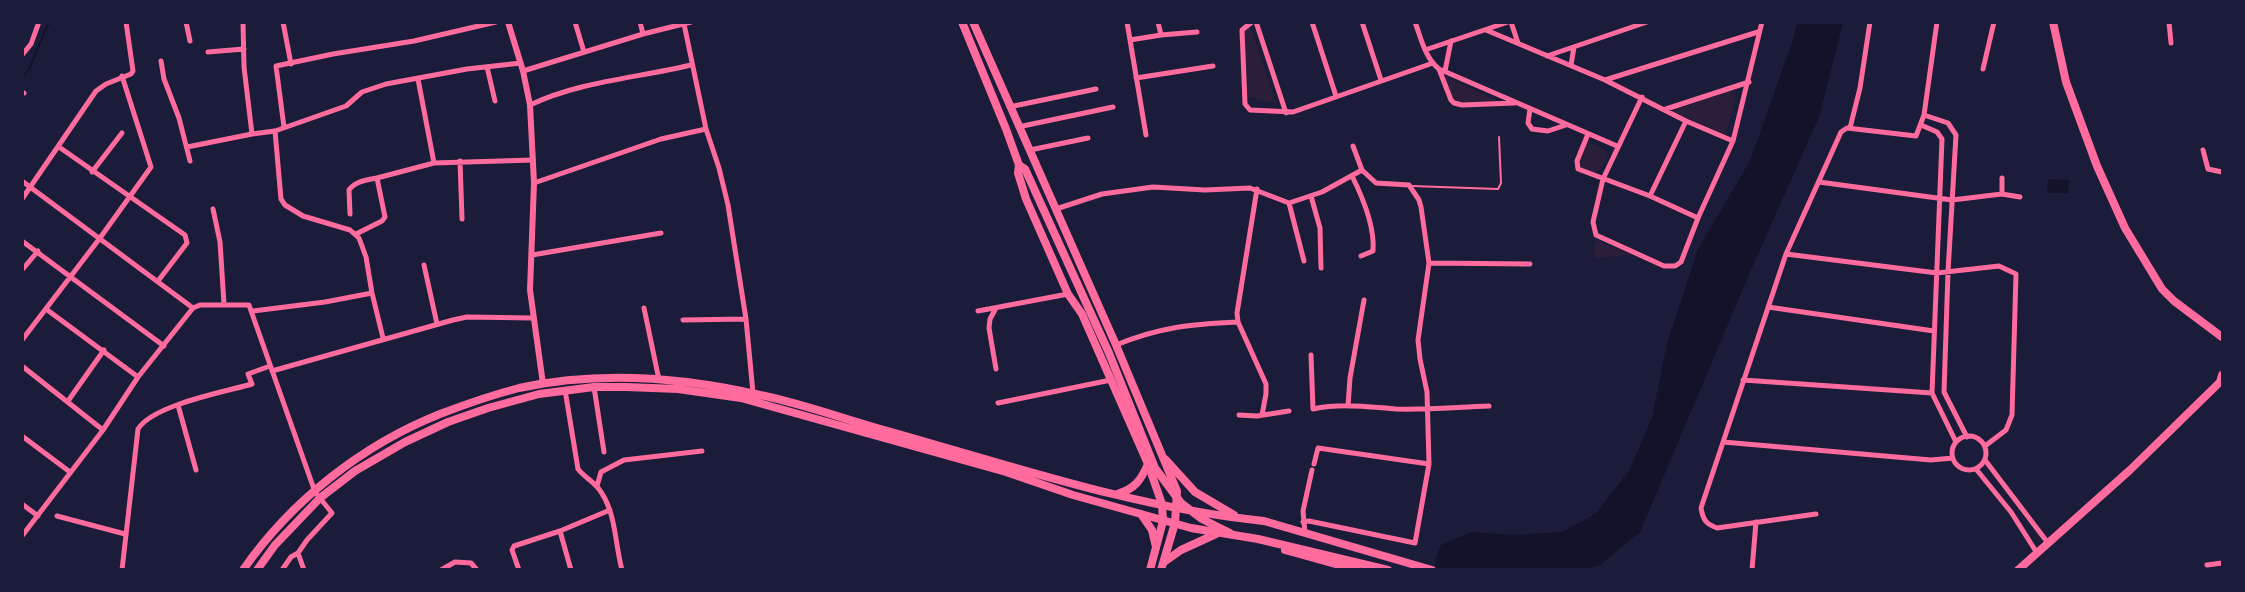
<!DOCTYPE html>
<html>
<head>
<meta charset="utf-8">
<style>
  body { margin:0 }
  #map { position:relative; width:2245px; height:592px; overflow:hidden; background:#1b1b3a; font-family:"Libre Baskerville",serif }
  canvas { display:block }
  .frame { position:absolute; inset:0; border:24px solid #1b1b3a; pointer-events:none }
</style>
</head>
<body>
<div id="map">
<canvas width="2245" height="592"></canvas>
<div class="frame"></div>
</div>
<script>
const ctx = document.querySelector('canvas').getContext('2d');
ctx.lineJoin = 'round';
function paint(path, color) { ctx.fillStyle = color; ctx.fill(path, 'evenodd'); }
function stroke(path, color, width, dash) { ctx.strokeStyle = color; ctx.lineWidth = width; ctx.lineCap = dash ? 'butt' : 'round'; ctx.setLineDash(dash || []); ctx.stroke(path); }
paint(new Path2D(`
  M1248,27L1251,28L1276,103L1248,97L1246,92L1242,30Z
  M1446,77L1449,78L1500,102H1451L1444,79Z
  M1730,91H1735L1736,95L1726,135L1675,113L1674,110Z
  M1585,140L1608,151C1603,168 1596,184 1578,165Z
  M1596,240L1631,255L1597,258L1593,255Z`), '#2a1e3b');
paint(new Path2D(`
  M1797,23H1843L1819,117L1750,272L1640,532L1600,565L1583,569L1435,570L1436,559L1441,545L1472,532L1512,535L1563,532L1595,514L1629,471L1652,418L1667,344L1698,249L1750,161L1793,40Z
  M2048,179L2069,180L2068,193H2047Z`), '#12122b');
stroke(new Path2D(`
  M22,78L29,69L49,22`), '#12122b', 2);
stroke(new Path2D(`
  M1412,186L1498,189L1501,183L1499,137`), '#ff6b9d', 2);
stroke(new Path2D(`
  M186,22L190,41
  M243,22L244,67L252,134
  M283,22L291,64
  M575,22L584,52
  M640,22L643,34
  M1127,22L1146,135
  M1252,22L1242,30L1245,104L1250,110L1293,112L1433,63
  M1256,22L1286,113
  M1312,22L1336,96
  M1362,22L1381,80
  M1415,22C1421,38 1425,58 1439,69L1617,146
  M1511,22L1518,43
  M2169,22L2171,43
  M684,24L706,129L719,168L728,205L746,319L753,393
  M1486,30L1605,80L1686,121L1733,141
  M1161,35L1197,32
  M1130,40L1161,35L1158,22
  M1425,50L1508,22
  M208,52L244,49
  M22,55L31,44L39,22
  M1547,56L1647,22
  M161,61L164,79L179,118L190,161
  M1571,65L1574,47
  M487,67L495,101
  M1439,69L1451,100L1454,103L1462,105L1514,103
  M1983,69L1994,22
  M523,71L643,34L691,22
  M1445,71L1451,41
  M1136,78L1213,66
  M418,79L434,163
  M1605,80L1758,32
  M22,94L24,93
  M1642,97L1603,179L1593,222L1596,235L1664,266H1675L1681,262L1698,218L1733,141L1762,22
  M530,105C580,81 638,78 691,65
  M1009,107L1096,89
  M1530,109L1528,123L1532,129L1548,131L1566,125
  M1666,109L1749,82
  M1924,115L1948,123L1956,135L1948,272L1944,392L1967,437
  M1921,125L1937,132L1942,139L1932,393L1956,442
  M284,127L276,66L333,54L414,41L496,22
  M1018,127L1113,107
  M1850,128L1860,88L1870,22
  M275,131L281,199L285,205L303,216L350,230L359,238L366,257L372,293L383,338
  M1588,134L1577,161L1578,169L1650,196L1698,218
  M1353,146L1362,170
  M59,147L185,235L187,243L158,281
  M187,147L252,134L275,131L346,106L362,92L386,84L467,69L521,63
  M1030,150L1088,138
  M2203,150L2208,169L2222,172
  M460,161L462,219
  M92,172L122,133
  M1352,176C1363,198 1375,226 1373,251L1361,256
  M2002,178V194
  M22,181L193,308
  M1819,182L1952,200L2002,194L2020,197
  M534,183L661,139L706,129
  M1257,189L1237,313L1238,322L1266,384V394L1262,415
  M1311,196L1320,228L1321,268
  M1650,196L1686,121
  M22,199L96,91L106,84L131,74L133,71L126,22
  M1289,203L1304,261
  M213,209L220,242L224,304
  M1056,209L1102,194L1153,187L1205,190L1250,188L1289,203L1322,192L1362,170L1376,183L1409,185L1419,200L1421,207L1429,263L1418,340L1420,359L1427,392L1429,464L1415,543L1309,521L1303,522
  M350,214L349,190C355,181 367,180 377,178
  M356,234L382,221L385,217L377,178L434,163L533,160
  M22,241L164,346
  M1786,254L1937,273L1999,266L2016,274L2012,415L2006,430L1985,446
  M532,255L661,233
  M1429,263L1530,264
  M424,265L437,324
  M22,270L38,251
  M1768,307L1934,331
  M644,308L659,380
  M996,308L990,319L989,328L996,369
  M46,309L138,377
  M253,311L325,302L372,293
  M978,311L1068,294
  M683,320L746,319
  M22,340L100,238L151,167L122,76
  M1116,345C1160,327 1192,324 1238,322
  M1311,355L1313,409C1341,403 1368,407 1396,409C1427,410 1458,407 1489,406
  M22,366L103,430
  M272,371L453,320L467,317L533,318
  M1743,380L1932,393
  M594,387L604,452
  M565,390L578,469C585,478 595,482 601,492C616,514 615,544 622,570
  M68,401L104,350
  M998,403L1111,380
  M178,405L196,470
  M1348,406L1350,378L1364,300
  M1239,415L1257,416L1289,411
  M22,436L70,472
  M1952 453a17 17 0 1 1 34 0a17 17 0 1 1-34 0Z
  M1723,442L1931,460L1953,458
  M1985,460L2048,543
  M1314,464L1318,448L1429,464
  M1976,469L2011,512L2037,553
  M597,486L601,472L624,460L702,451
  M22,504L38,516
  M1816,514L1717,528C1706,524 1703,520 1701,508L1786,254L1841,132L1847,128L1916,136L1924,115L1937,22
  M57,516L125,534
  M560,531L571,570
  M1305,533L1303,511L1312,470
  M22,536L103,430L138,377L193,308L200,305H249L315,492L332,513L307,540L298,553L291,557L282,570
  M298,553L304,570
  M2207,565L2222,563
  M122,570L138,429C153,405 224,392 252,384L248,374L270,366
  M441,570L455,562L471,563L477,570
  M519,570L512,550L514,546L560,531L610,510
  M1752,570L1756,522`), '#ff6b9d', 5);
stroke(new Path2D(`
  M508,22L523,71L530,105L534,183L530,290L543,384`), '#ff6b9d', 6);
stroke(new Path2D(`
  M962,22L1006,129L1019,165L1018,173L1026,199L1068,294L1082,314L1148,464L1162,504L1163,521L1150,570
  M973,22L1116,345L1177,491L1175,523L1161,570
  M2053,22L2066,82L2097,166L2125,228L2162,289L2174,301L2222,337
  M2018,570L2130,470L2220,382L2222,375`), '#ff6b9d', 8);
stroke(new Path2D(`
  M1019,165L1025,169L1109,353L1155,468L1181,503L1202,519L1230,533
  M1165,459L1195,492L1234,515
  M1117,494C1135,489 1141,480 1148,464
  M1141,514L1152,530L1156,547
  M1285,550L1357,570
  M1164,562L1181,550L1216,534
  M243,570C291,501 362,445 440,414C466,404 492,395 519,388C597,371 682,377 760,395C800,403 838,417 877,428C1004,463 1132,508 1264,521L1432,570
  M257,570L275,545L320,498L355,471L405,442L448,422L488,408L539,394L594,387H626L678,389L741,398L1006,472L1073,495L1191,528L1258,539L1388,570`), '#ff6b9d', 8);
</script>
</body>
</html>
